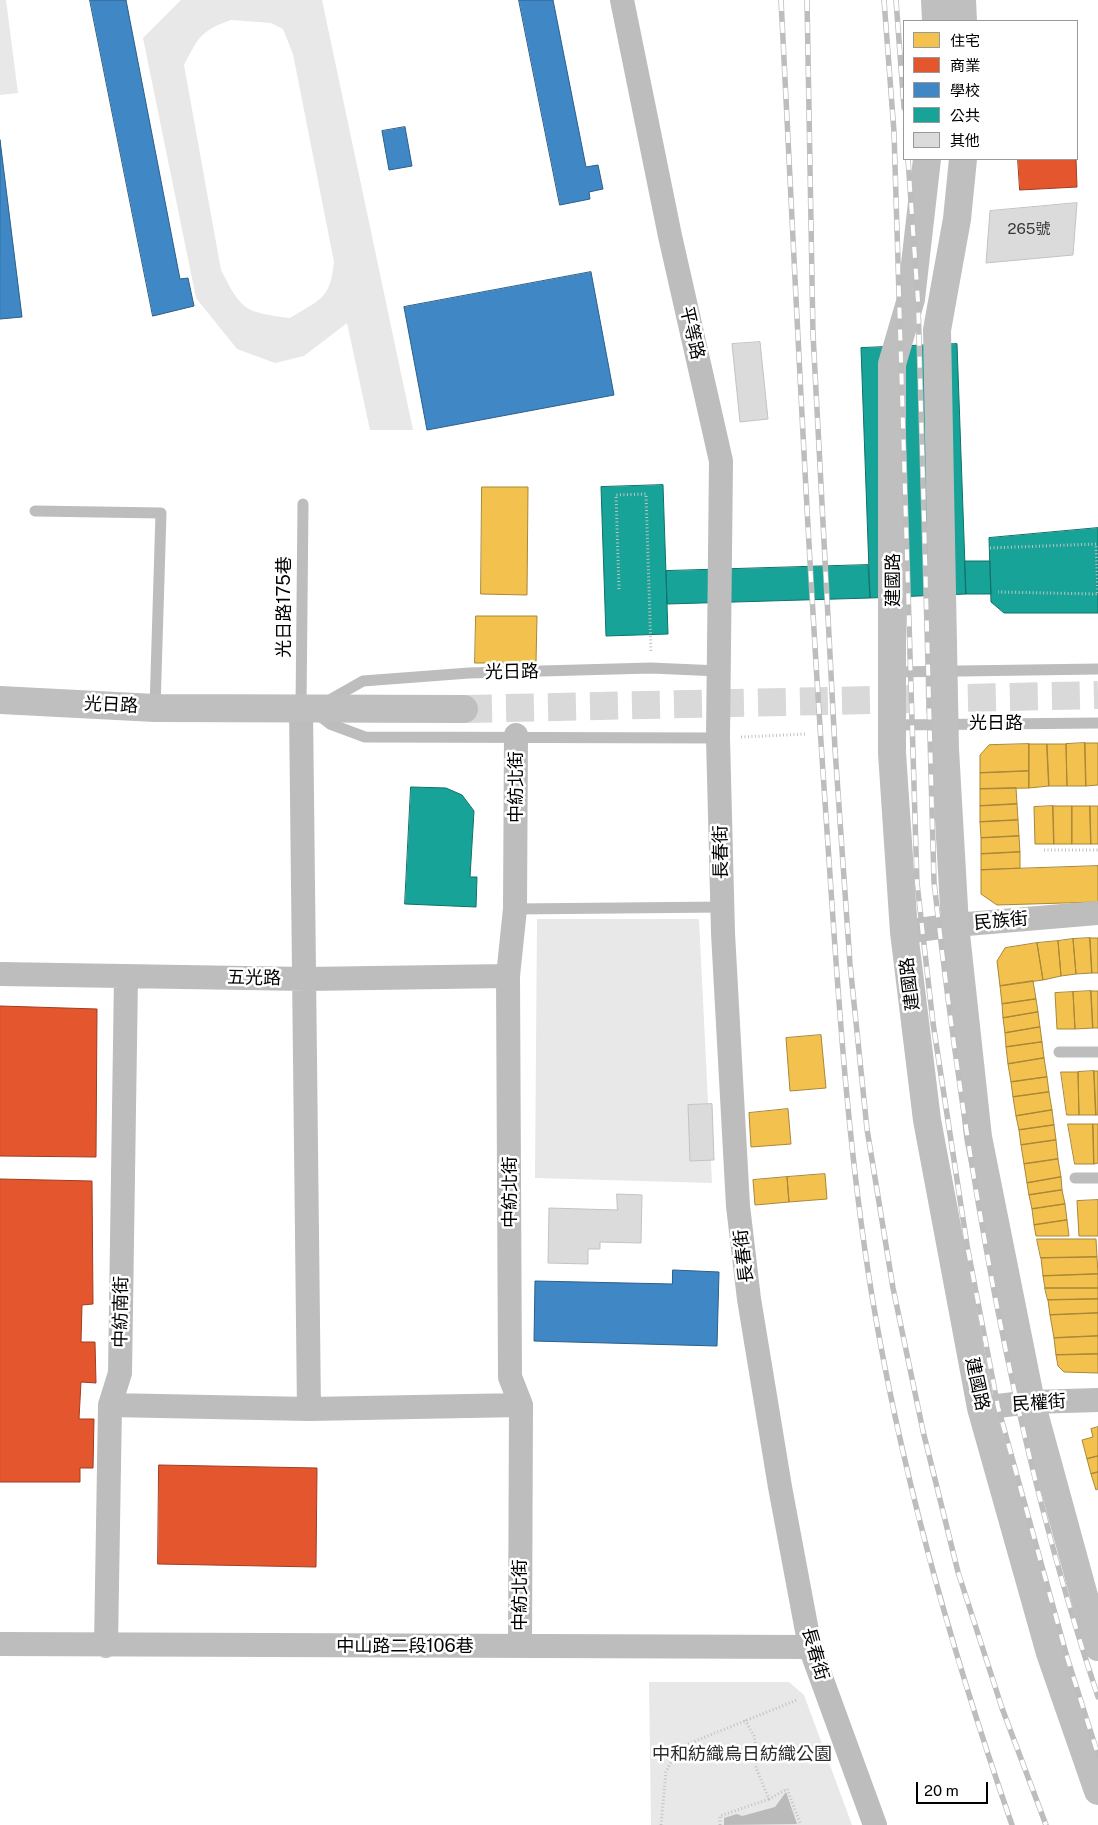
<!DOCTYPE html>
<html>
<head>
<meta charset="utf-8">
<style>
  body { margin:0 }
  #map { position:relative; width:1098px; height:1825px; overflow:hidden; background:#fff; font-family:"Public Sans","Noto Sans TC",sans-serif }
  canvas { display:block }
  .legend { position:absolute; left:903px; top:20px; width:175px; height:140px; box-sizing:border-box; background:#fff; border:1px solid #999; margin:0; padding:6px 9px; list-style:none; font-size:15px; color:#000 }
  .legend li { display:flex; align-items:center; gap:10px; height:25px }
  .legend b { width:25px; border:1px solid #999 }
  .scale { position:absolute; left:916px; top:1782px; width:72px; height:22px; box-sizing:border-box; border:2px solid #000; border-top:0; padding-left:6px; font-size:15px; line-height:18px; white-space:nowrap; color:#000; -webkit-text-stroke:4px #fff; paint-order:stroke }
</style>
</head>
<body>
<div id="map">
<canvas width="1098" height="1825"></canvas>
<ul class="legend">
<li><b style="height:14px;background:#f2c14e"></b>住宅</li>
<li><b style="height:14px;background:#e4572e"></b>商業</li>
<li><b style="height:14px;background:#3f88c5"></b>學校</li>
<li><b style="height:14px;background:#17a398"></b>公共</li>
<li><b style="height:14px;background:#dbdbdb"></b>其他</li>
</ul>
<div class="scale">20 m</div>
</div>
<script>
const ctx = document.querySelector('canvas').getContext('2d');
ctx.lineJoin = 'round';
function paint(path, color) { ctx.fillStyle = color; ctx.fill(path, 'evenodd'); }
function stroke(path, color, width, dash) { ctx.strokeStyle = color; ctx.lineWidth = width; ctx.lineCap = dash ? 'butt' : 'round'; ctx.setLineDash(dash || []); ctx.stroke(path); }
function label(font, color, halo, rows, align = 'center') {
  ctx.font = font + ' "Public Sans","Noto Sans TC",sans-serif'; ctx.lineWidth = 5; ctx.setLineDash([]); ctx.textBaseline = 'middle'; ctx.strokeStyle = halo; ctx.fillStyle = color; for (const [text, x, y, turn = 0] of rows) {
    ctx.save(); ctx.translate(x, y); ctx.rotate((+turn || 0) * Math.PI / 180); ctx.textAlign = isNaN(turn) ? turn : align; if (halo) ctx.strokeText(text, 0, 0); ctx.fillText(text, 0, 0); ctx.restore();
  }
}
paint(new Path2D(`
  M0,0H6L18,93L0,95Z
  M181,0H322L413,430H370L347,323L304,356L275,363L237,349L196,298L143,38ZM231,20L271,23L283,29L293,54L334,262C330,300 320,299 290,318C244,312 242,311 221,270L184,65C199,37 200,31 231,20Z
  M537,919H699L712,1183L535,1178Z
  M649,1682H789L804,1695L852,1825H651Z`), '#e8e8e8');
paint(new Path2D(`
  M786,1792L797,1824L724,1825V1818L737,1814L742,1816L775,1807Z`), '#bababa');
const homes = new Path2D(`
  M482,487H528L527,595L481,594Z
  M476,616H537L536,663H475Z
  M1085,743H1098V785L1086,786Z
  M1085,743L1086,786H1067L1066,744Z
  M1029,744V771L980,773V755L989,745Z
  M1029,744H1047L1049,786L1029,788Z
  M1047,744H1066L1067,786H1049Z
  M1029,771V788L980,789V773Z
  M1016,788L1017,804L980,806V789Z
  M1017,804L1018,820L980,822V806Z
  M1053,806L1054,844H1035L1034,807Z
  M1053,806H1072V844H1054Z
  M1072,806H1090L1091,844H1072Z
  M1090,806H1098V844H1091Z
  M1018,820L1019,836L981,838L980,822Z
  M1019,836L1020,852L981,854V838Z
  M1020,852V868L981,870V854Z
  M1098,866V902L997,905L981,894V870Z
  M1090,938H1098V973H1092Z
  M1090,938L1092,973L1076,974L1073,939Z
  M1073,939L1076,974L1061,976L1058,941Z
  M1058,941L1061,976L1043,980L1037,943Z
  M1037,943L1043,980L1000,986L997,961L1005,948Z
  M1033,981L1036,999L1002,1004L1000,986Z
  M1091,991L1093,1028L1075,1029L1073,992Z
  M1091,991H1098V1028H1093Z
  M1073,992L1075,1029H1057L1055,993Z
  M1036,999L1038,1012L1003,1018L1002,1004Z
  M1038,1012L1040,1027L1005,1033L1003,1018Z
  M1040,1027L1042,1042L1006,1047L1005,1033Z
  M821,1035L826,1088L790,1091L786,1038Z
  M1042,1042L1044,1058L1008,1064L1006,1047Z
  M1044,1058L1047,1077L1011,1082L1008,1064Z
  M1094,1071H1098V1115H1096Z
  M1094,1071L1096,1115H1079L1078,1072Z
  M1061,1072H1078L1079,1115H1067Z
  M1047,1077L1049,1092L1013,1097L1011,1082Z
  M1049,1092L1052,1110L1016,1116L1013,1097Z
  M788,1109L791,1144L751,1147L749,1113Z
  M1052,1110L1054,1125L1019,1130L1016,1116Z
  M1068,1124H1093L1094,1164H1075Z
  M1093,1124H1098V1163L1094,1164Z
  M1054,1125L1056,1140L1021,1145L1019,1130Z
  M1056,1140L1058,1159L1024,1164L1021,1145Z
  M1058,1159L1061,1177L1027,1183L1024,1164Z
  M825,1174L827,1199L789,1202L787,1177Z
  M787,1177L789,1202L755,1205L753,1180Z
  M1061,1177L1062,1190L1029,1195L1027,1183Z
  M1062,1190L1065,1204L1032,1209L1029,1195Z
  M1098,1200V1236H1079L1077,1201Z
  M1065,1204L1067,1220L1034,1225L1032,1209Z
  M1067,1220L1069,1236H1036L1034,1225Z
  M1037,1239H1096L1097,1257L1041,1258Z
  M1097,1257L1098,1274L1043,1276L1041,1258Z
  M1098,1274V1288H1045L1043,1276Z
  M1045,1288H1098V1299L1048,1300Z
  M1098,1299V1313L1050,1315L1048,1300Z
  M1098,1313V1336L1054,1338L1050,1315Z
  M1098,1336V1354L1056,1355L1054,1338Z
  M1098,1354V1373L1064,1372L1058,1366L1056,1355Z
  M1098,1427V1456L1087,1459L1082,1440L1093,1437L1091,1429Z
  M1098,1456V1472L1091,1474L1087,1459Z
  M1098,1472V1489L1096,1490L1091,1474Z`);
paint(homes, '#f2c14e');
stroke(homes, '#a98737', 1);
const shops = new Path2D(`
  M1018,159H1076L1077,187L1020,190Z
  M0,1006L97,1009L96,1157L0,1156Z
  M0,1179L92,1181L93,1304L82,1305L81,1342H95L96,1383L81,1382L79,1419H94L93,1468H80V1482H0Z
  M159,1465L317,1468L316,1567L158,1564Z`);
paint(shops, '#e4572e');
stroke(shops, '#a03d20', 1);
const schools = new Path2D(`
  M90,0H126L180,279L188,278L194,306L153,316Z
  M519,0H553L586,167L598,165L603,189L589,192L590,199L560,205Z
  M405,127L412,166L389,170L382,131Z
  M0,140L22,317L0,319Z
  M591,272L614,395L427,430L404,307Z
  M673,1270L719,1272L717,1346L534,1341L535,1281L672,1284Z`);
paint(schools, '#3f88c5');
stroke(schools, '#2c5f8a', 1);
const public = new Path2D(`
  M957,344L966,594L870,598L861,348Z
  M663,485L668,634L606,636L601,487Z
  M1098,528V613H1004L991,602L989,538Z
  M965,561H990L991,594H966Z
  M868,565L870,598L667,604L666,571Z
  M411,787L446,788L462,795L474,811L470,877H477L476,907L405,904Z`);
paint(public, '#17a398');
stroke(public, '#10726a', 1);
const building = new Path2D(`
  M1077,203L1073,255L986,263L990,211Z
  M760,342L768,419L740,422L732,344Z
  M712,1104L714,1160L690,1161L688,1105Z
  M617,1194L642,1195L641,1243L600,1242V1249H588V1264L548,1263L549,1208L617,1210Z`);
paint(building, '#dbdbdb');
stroke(building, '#c3c3c3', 1);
stroke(new Path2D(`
  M464,709L1098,695`), '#d9d9d9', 28, [28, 14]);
stroke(new Path2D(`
  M990,548L1096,544L1098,594L998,592
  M619,589L616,495L646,494L651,651
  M741,737L807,734
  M1044,850H1098
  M745,1720L754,1736L757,1751L756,1768L769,1799L787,1789L801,1825
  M661,1825L666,1772L678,1748L797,1700
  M720,1825V1816L769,1799`), '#c2c2c2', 3, [1, 2.5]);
stroke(new Path2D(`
  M35,511L161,513L155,708
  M892,672L1098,669
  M326,702L363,681L469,673L651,668L719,671
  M301,709L303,504
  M316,713L330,724L365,737L718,738
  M893,725L1098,723
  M515,909L723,907
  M1059,1052H1098
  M1075,1178H1098`), '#bdbdbd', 11);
stroke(new Path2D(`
  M622,0L670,236L721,461L718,738L723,933L738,1206L749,1299L780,1487L810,1647L875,1825
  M301,709L309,1409
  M516,735L515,909L508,976L510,1377L521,1405L520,1646
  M904,932L955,925L1098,913
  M0,974L306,979L508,976
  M110,1405L309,1409L521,1405
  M981,1408L1031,1402L1098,1400
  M0,1644L810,1647
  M106,1646L110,1405L120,1373L126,977`), '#bdbdbd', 24);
stroke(new Path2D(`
  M935,0L936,21
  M962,0L963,21
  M927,159L911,299L892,364V753L904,932L927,1120L981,1408L1050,1653L1098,1791
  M963,159L957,219L937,330L945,749L955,925L978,1137L1031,1402L1098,1647
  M0,700L155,708L464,709`), '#bfbfbf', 28);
const rail = new Path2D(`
  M781,0C795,272 807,544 826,816C837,976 846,1138 872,1296C902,1477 952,1652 1012,1825
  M807,0L813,334L835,749L850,964L867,1129L893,1288L923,1431L958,1572L1002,1708L1046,1825
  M884,0L894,132L917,883L933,1023L967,1245L998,1407L1067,1657L1098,1755
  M896,0L904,108
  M908,159L918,301L934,882C965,1158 1010,1433 1098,1697`);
stroke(rail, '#bdbdbd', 5.5);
stroke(rail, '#fff', 4, [11]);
label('15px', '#373737', null, [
  ["265號",1029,229]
]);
label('18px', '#000', '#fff', [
  ["平等路",692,333,77],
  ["建國路",893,580,-90],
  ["光日路175巷",284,607,-90],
  ["光日路",512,672,-1],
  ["光日路",111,705,3],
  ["光日路",996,723],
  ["中紡北街",516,787,-90],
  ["長春街",721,852,-91],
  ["民族街",1001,921,-5],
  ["五光路",254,978,1],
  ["建國路",910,984,-97],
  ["中紡北街",510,1192,-90],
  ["長春街",744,1256,-97],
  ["中紡南街",121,1312,-89],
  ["建國路",977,1384,78],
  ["民權街",1039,1403,-4],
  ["中紡北街",520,1595,-90],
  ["中山路二段106巷",405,1646],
  ["長春街",815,1654,74]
]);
label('18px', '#2c2c2c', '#fff', [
  ["中和紡織烏日紡織公園",742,1754]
]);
</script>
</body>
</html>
